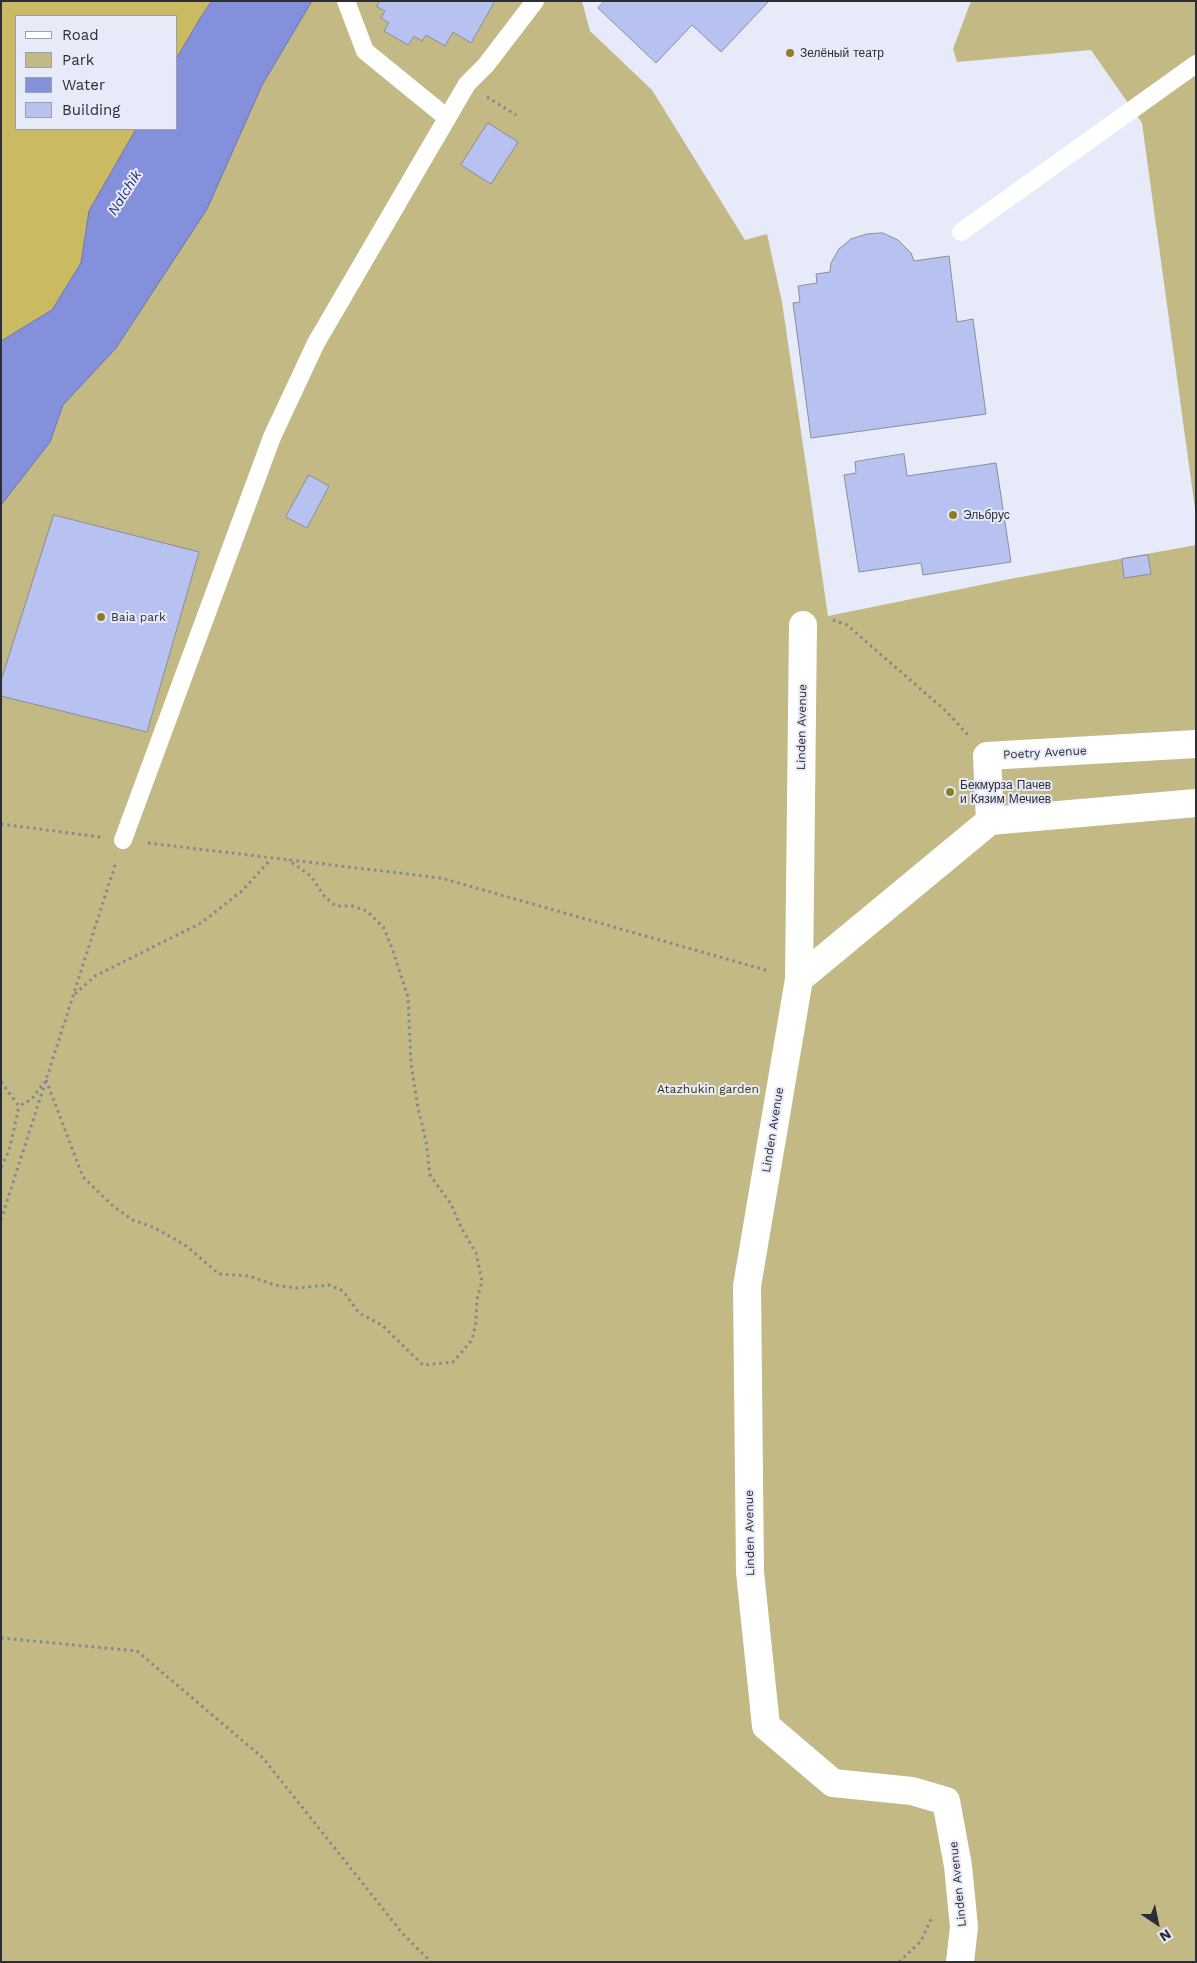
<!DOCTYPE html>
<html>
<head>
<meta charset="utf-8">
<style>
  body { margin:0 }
  #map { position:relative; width:1197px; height:1963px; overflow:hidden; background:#e7eaf8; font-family:"Work Sans",sans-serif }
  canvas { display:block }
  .frame { position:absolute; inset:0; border:2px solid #2d2e34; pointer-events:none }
  .legend { position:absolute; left:15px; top:15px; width:162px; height:115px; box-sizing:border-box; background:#e7eaf8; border:1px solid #9d9faa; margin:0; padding:6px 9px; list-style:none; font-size:15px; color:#2d2e34 }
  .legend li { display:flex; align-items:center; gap:10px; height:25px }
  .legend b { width:25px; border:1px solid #9d9faa }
  .north { position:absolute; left:1132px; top:1898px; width:50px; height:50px; -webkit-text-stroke:4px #e7eaf8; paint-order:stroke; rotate:146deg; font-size:14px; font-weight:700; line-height:20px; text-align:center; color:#2d2e34 }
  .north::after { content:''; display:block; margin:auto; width:18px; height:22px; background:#2d2e34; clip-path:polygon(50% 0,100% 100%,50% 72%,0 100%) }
</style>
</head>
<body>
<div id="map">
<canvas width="1197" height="1963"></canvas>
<div class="frame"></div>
<ul class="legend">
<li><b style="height:6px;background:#fff"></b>Road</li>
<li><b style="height:14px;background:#c2b985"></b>Park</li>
<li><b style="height:14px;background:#8490db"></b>Water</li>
<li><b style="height:14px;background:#b8c2f1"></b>Building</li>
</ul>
<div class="north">N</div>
</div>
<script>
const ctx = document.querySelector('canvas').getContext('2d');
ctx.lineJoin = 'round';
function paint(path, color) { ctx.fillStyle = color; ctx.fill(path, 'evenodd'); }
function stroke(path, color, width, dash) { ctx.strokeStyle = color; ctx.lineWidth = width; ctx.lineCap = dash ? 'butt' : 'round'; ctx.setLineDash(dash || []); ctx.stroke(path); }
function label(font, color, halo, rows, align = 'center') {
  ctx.font = font + ' "Work Sans",sans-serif'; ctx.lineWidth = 4; ctx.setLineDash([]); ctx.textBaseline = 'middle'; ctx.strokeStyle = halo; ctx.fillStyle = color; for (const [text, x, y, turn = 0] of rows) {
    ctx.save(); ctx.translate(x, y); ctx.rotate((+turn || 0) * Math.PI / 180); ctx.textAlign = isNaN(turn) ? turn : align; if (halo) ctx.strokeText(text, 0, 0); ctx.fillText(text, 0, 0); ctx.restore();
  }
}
paint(new Path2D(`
  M312,1H582L590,31L652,90L745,240L767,234L782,302L828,616L1010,579L1196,545V1962H1V505L50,442L63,405L116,348L206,209L262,85Z
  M971,1H1196V516L1142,123L1091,50L957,62L953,49Z`), '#c2b985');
paint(new Path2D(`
  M1,1H212L201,17L176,59V16H16V129H136L89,211L81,263L52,310L1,341Z`), '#caba61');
const water = new Path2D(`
  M212,1H312L262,85L207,209L116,348L63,405L50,442L1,505V341L52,310L81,263L89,211L136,129H176V59L201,17Z`);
paint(water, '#8490db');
stroke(water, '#6a73a9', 1);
const building = new Path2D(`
  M380,1H495L471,43L453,32L445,46L426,35L422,41L414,36L408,45L384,31L389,23L381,18L385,11L377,7Z
  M605,1H769L721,52L692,25L656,63L598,8Z
  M488,123L518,142L491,184L461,165Z
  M883,233L898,240L911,253L914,261L949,256L957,322L973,319L986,414L811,438L793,303L800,302L798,286L817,283L816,274L830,272L831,263L839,249L851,239L867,234Z
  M904,454L907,476L996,463L1011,562L923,575L921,563L859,572L844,475L856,473L855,462Z
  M309,475L329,486L307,528L286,517Z
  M54,515L199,552L147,732L1,696V681Z
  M1148,555L1151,574L1124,578L1122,559Z`);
paint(building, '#b8c2f1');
stroke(building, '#8a8d9a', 1);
stroke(new Path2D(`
  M487,97L516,115
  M833,620L847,625L947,712L968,735
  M1,824L100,837
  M148,843L441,878L769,971
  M75,994L95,976L201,923L242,891L271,859
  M46,1080L83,1177L114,1207L133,1220L153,1227L185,1245L219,1274L249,1276L275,1285L296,1288L329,1285L343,1291L359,1313L382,1325L423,1365L453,1362L472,1340L476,1322L477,1299L482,1281L476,1253L461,1227L451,1204L430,1175L426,1141L418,1108L411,1064L408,997L393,951L384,928L367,911L352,906H336L324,896L311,876L288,860
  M1,1082L19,1106L32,1099L44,1082
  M1,1167L9,1151L19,1106
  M1,1220L116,862
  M1,1638L137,1651L263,1758L403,1934L431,1962
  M899,1962L921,1941L932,1917`), '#868891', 3, [2.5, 4]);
stroke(new Path2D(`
  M346,1L365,51L446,117
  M961,232L1196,64
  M123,840L272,437L316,343L467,84L486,65L535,1`), '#fff', 18);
stroke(new Path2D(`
  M803,625L799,979L747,1286L750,1572L766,1726L833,1783L912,1791L946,1801L958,1866L964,1927L960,1962
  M990,821L987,756L1196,744
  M990,821L1196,803
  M799,979L990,821`), '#fff', 28);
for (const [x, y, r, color] of [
  [790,53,5,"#8d7e25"],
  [953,515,5,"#8d7e25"],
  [101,617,5,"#8d7e25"],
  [950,792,5,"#8d7e25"]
]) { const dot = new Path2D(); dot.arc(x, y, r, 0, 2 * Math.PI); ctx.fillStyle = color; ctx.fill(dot); stroke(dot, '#e7eaf8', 2); }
label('12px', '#2d2e34', '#e7eaf8', [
  ["Зелёный театр",800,53],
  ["Эльбрус",963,515],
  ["Baia park",111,617],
  ["Бекмурза Пачев",960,785],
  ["и Кязим Мечиев",960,799]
], 'left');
label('12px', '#2d2e34', '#e7eaf8', [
  ["Linden Avenue",802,727,-89],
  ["Poetry Avenue",1045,753,-3],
  ["Linden Avenue",773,1130,-81],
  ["Linden Avenue",750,1533,-91],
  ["Linden Avenue",958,1884,-96]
]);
label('12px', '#3b340d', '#e7eaf8', [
  ["Atazhukin garden",708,1089]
]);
label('italic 14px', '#28287e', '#e7eaf8', [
  ["Nalchik",125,193,-58]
]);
</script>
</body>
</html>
